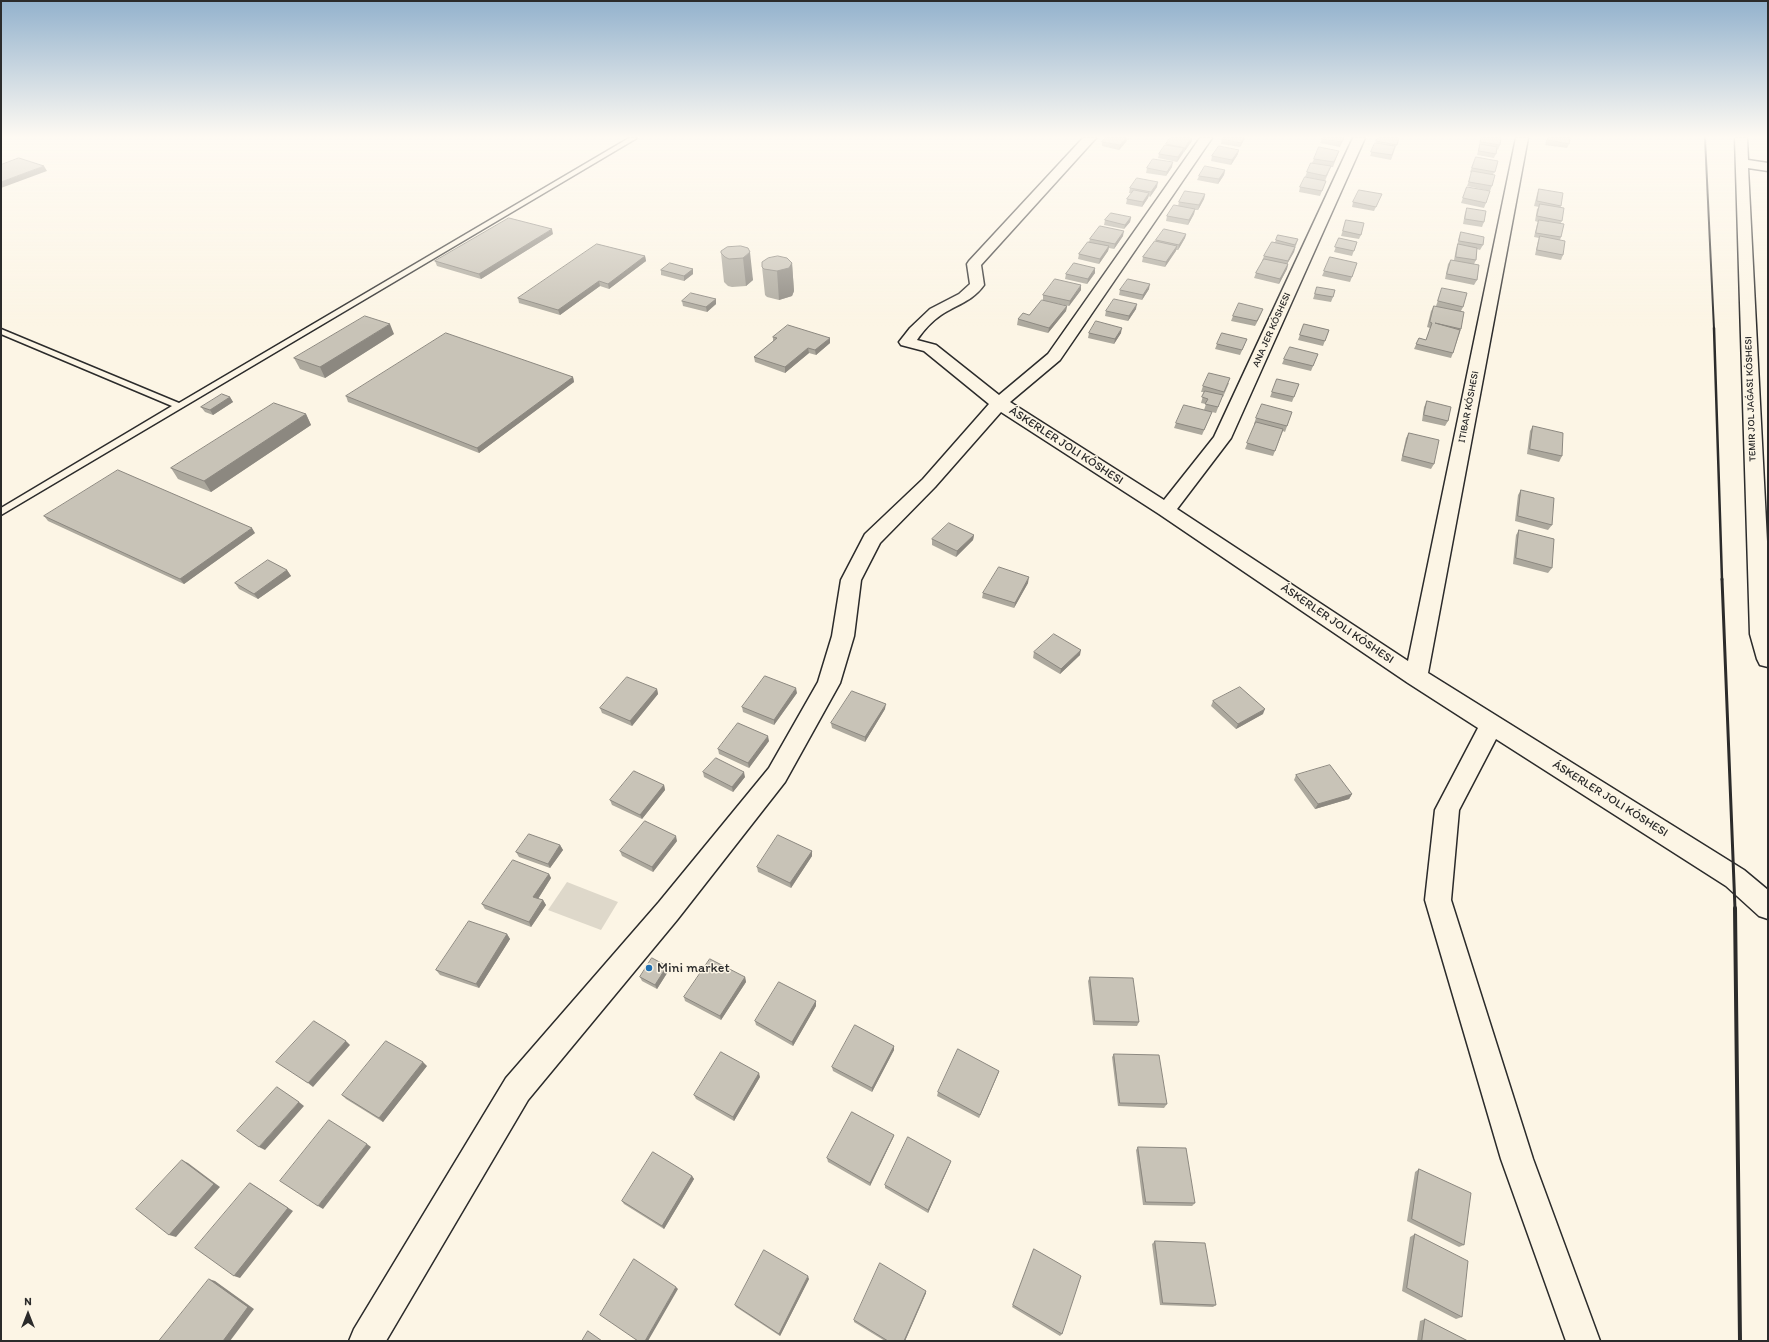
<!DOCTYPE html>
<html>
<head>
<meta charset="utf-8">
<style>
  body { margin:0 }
  #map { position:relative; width:1769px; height:1342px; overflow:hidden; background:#fcf5e5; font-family:Itim,sans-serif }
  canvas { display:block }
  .frame { position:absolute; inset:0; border:2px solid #2b2b2b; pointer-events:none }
  .north { position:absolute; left:8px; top:1294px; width:40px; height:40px; -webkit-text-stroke:3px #fcf5e5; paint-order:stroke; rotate:0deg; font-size:11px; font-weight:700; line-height:16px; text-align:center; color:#2b2b2b }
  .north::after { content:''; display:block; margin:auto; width:14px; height:18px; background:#2b2b2b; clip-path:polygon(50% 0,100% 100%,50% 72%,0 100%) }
</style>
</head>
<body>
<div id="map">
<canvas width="1769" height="1342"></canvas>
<div class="frame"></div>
<div class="north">N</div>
</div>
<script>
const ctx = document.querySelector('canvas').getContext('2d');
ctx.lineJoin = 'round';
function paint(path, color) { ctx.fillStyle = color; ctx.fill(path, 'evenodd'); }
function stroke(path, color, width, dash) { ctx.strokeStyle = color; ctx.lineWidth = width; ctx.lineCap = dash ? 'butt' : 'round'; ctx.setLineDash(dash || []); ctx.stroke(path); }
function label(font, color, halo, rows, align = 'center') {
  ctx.font = font + ' Itim,sans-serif'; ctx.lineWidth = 3; ctx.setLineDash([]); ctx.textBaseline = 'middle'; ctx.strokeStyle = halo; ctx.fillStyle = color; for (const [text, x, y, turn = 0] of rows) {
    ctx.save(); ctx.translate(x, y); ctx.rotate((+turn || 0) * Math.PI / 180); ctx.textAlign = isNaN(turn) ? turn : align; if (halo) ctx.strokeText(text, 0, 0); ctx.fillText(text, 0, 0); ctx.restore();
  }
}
paint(new Path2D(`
  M567,882L618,902L601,930L548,910Z`), '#ded8ca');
const lane = new Path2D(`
  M629,138H637L1,515V508L172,406L1,334V329L179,403Z`);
const street = new Path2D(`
  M1083,138H1096L981,265L984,285C973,301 956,305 941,315C932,321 923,331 917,340L936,345L999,395L1048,354L1200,138H1212L1060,360L1010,402L1164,500L1214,437L1353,138H1365L1231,438L1177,509L1408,661L1516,138H1528L1428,673L1744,870L1768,890V919L1759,916L1726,886L1496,739L1459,810L1451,900L1533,1159L1600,1341H1566L1501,1159L1425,900L1435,810L1478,728L1408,683L1159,514L1001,412L935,487L880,543L861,580L854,636L840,683L785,782L677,920L528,1100L386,1341H349L354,1329L506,1078L659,902L769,768L818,682L832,636L841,580L865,534L923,479L989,404L924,351L901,345L899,342L910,328L930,309L959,294L970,284L967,264L969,261Z
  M1735,138H1747L1748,160L1768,163V171L1748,168L1768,561V667L1760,665L1757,659L1750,634Z`);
stroke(lane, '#2b2b2b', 3);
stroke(street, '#2b2b2b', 3);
paint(lane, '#fcf5e5');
paint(street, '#fcf5e5');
stroke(new Path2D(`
  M1705,138L1714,329`), '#2b2b2b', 2);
stroke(new Path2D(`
  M1714,328L1722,580`), '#2b2b2b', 2.5);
stroke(new Path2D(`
  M1722,579L1735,909`), '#2b2b2b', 3);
stroke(new Path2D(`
  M1735,908L1740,1341`), '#2b2b2b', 4);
paint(new Path2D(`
  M1105,138H1131L1129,140H1127L1119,150L1102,146V142Z
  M1170,138H1192V141L1177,162L1158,158L1159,154L1166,145Z
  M1245,138L1240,147L1221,144L1222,139Z
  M1322,138H1344L1340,147L1320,143Z
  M1378,138H1399L1391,160L1370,156L1375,143H1376Z
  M1480,138H1501L1500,145L1498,150L1497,149L1496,154L1494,158L1477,155L1479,147Z
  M1547,138H1570L1569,144L1567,148L1545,145Z
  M1339,151L1333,167H1331L1325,181L1305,177L1307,172L1312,163L1314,159Z
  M1238,154L1231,165L1211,161L1212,156Z
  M1476,157L1495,172L1493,174L1492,186L1490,191L1467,186L1472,173L1470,172Z
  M1172,167L1166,176L1146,173L1147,168Z
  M1225,170L1224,175L1218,184L1197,180L1199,176Z
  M1326,181L1320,196L1299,192L1300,187Z
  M1157,187L1150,197L1149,196L1148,198L1142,207L1126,204L1127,199L1132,193H1129L1130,188Z
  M1467,187L1486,203L1484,208L1461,203Z
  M1539,189L1561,206L1560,208L1562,221L1560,224L1561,237L1560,240L1563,255L1561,260L1535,255L1538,241L1539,238L1534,237L1537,224L1538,222L1535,221L1537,209L1539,207L1534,206L1537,194Z
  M1205,194L1204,199L1198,210H1195L1194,214L1188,225L1166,221L1167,216L1178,206L1179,202Z
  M1382,194L1374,211L1352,207L1353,202Z
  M1467,208L1484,222L1482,227L1463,224L1465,213Z
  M1131,217L1130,222L1124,229L1104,225L1105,220Z
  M1346,220L1361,235L1359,239L1341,236Z
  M1461,232L1483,245L1480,250L1477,249L1476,260L1474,264L1477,280L1474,285L1445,279L1448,264L1451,260H1454L1456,249L1457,246L1459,237Z
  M553,234L481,279L437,266L435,261Z
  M1186,234L1185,238L1178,250H1176L1165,267L1142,262L1143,257L1156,240Z
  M1123,236L1114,249L1109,248L1108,251L1099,264L1078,259L1079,254L1089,242L1090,239Z
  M1339,238L1357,242L1352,256L1334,252Z
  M1298,239L1294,252L1287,264H1288L1287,269L1279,284L1254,278L1256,273L1263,261H1262L1264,256L1275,242L1276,240Z
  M741,246L753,280L746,286L732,287L728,286L724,282L721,253Z
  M645,256L646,261L609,289L600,286L560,315L519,303L518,298Z
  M1330,257L1352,277L1350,282L1322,276Z
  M792,263L794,291L792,296L779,300L767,297L765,295L762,267Z
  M693,269V274L684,281L661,275V270Z
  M1095,273L1087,284L1065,279L1066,274Z
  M1317,287L1333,297L1331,302L1313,299Z
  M1442,288L1463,307L1461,311V329L1453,353L1451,358L1414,349L1419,338L1426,340L1430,328L1427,327L1431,311L1434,306H1436Z
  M1149,289L1142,300L1119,295L1120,290Z
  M1081,290L1069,306L1045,301L1067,306L1066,311L1048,333L1017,325L1018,319L1029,315L1043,300V295Z
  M716,299V304L707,312L683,306L682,301Z
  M1136,309L1128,321L1105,316L1106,311Z
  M1263,309L1255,326L1231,321L1233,316Z
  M1304,324L1329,330L1323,346L1298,340Z
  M1089,333H1121L1114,344L1088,338Z
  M394,334L325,378L300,369L294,358Z
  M773,337L830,343L816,355L809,353L785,373L755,362L754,357L773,342Z
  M1217,344H1245L1240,355L1215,349Z
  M1318,354L1311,371L1282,364L1284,359Z
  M573,377L574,382L479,453L348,402L346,396Z
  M1277,379L1299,384L1292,402L1270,397Z
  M1229,383L1223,397H1222L1216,413L1204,410L1206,404L1201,403L1204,392H1201L1203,386Z
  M230,397L233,402L213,415L205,412L201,407Z
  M1427,401L1448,421L1445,426L1422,421L1424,407Z
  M1292,412L1285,432L1283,431L1273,456L1245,449L1255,424H1254L1256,418Z
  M306,414L311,425L211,492L178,479L171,468Z
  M1210,417L1202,435L1174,428L1176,423Z
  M1533,426L1562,456L1559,462L1527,454L1530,431Z
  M1409,433L1434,464L1431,469L1401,461L1406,438Z
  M1521,490L1552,525L1548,530L1515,521L1518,495Z
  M44,516L255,533L184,584L48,521Z
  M1519,530L1552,568L1548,573L1513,564L1516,535Z
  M974,535L973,540L956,557L932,545V539Z
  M287,570L291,576L258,599L239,589L235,583Z
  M1028,583L1014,608L982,598L983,593Z
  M1034,652L1080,655L1060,674L1033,658Z
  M657,689L658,694L632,726L602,713L600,708Z
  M797,693L774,725L743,712L742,707Z
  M1213,701L1263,714L1236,729L1211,706Z
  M885,709L865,742L832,728L831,723Z
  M769,741L749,768L719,754L718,749Z
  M703,772L745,777L733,792L704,777Z
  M1296,775L1352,794L1349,799L1315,809L1294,780Z
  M664,785L665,790L642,819L612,805L610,800Z
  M677,841L653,872L622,856L620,851Z
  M560,845L563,850L550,868L519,857L516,852Z
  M812,851V856L791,888L758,872L757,867Z
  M549,874L551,878L538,899L543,900L546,905L531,927L485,909L482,904Z
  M507,934L510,939L479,988L440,975L436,970Z
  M669,970L657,989L642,981L640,977Z
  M745,977L746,982L721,1020L685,1001L684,997Z
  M1090,977L1139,1022L1137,1026L1093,1025L1088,981Z
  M816,1001V1006L793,1046L756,1025L755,1021Z
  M894,1046V1050L872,1092L833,1071L832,1067Z
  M1114,1054L1167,1104L1164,1108L1118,1106L1112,1057Z
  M427,1066L383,1122L346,1099L342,1095Z
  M999,1071L998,1074L979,1118L937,1096L938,1092Z
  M760,1077L734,1121L696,1099L694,1095Z
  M894,1135L893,1138L870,1186L828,1162L827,1158Z
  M1138,1147L1195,1203L1192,1206L1143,1205L1136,1150Z
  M951,1161L950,1164L928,1213L885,1188V1185Z
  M1419,1169L1464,1245L1459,1247L1407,1221L1415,1172Z
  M692,1176L694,1179L664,1229L624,1204L622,1201Z
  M1415,1234L1462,1317L1456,1319L1402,1291L1410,1237Z
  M1155,1241L1216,1305L1213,1307L1160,1305L1152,1244Z
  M1034,1249L1062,1334L1060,1336L1012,1307Z
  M809,1279L780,1336L736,1307L735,1305Z
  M926,1291V1293L905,1341H885L854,1322V1320Z
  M1425,1319L1468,1341H1417L1420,1321Z`), '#aca89d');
paint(new Path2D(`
  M1126,138H1127V141L1119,150L1120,145Z
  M1191,138H1192V141L1184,152L1185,148Z
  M1244,138H1245L1240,147L1241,143Z
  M1184,148L1183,153L1177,162L1178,157Z
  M1239,150L1238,154L1231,165L1232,160Z
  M1173,162L1172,167L1166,176L1167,172Z
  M44,166L47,171L1,188V182Z
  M1225,170L1224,175L1218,184L1219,179Z
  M1158,182L1157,187L1150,197L1151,192Z
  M1149,193L1148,198L1142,207L1143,202Z
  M1205,194L1204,199L1198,210L1199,205Z
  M1195,209L1194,214L1188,225L1189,220Z
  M1131,217L1130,222L1124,229L1125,225Z
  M552,229L553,234L481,279L479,274Z
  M1124,231L1123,236L1114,249L1115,244Z
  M1186,234L1185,238L1178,250L1179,245Z
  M1109,246L1108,251L1099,264L1100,259Z
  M1177,246L1176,251L1165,267L1166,262Z
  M1295,247L1294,252L1286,266L1288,261Z
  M750,252L753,280L746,286L743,258Z
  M645,256L646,261L609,289L608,284Z
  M792,263L794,291L792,296L779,300L777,271Z
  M1288,264L1287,269L1279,284L1280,279Z
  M1095,268V273L1087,284L1088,279Z
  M693,269V274L684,281V276Z
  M599,281L600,286L560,315L558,310Z
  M1150,284L1149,289L1142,300L1143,295Z
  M1081,285V290L1069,306L1070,301Z
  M716,299V304L707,312L706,307Z
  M1137,304L1136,309L1128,321L1129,316Z
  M1067,306L1066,311L1048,333L1049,328Z
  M1263,309L1261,314L1255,326L1257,321Z
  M390,324L394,334L325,378L320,367Z
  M1122,328L1121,333L1114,344L1115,339Z
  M830,338V343L816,355L815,350Z
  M808,348L809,353L785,373V367Z
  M573,377L574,382L479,453L477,448Z
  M230,397L233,402L213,415L210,410Z
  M306,414L311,425L211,492L204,481Z
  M252,528L255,533L184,584L180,579Z
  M974,535L973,540L956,557L957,551Z
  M287,570L291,576L258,599L254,594Z
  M1029,577L1028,583L1014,608L1015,603Z
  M1081,650L1080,655L1060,674L1061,669Z
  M796,688L797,693L774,725V720Z
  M657,689L658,694L632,726L630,721Z
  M886,704L885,709L865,742V737Z
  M1265,709L1263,714L1236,729L1238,724Z
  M768,736L769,741L749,768L748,763Z
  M744,772L745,777L733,792L732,787Z
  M664,785L665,790L642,819L640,815Z
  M1352,794L1349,799L1315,809L1318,804Z
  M676,836L677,841L653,872L652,867Z
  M560,845L563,850L550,868L548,864Z
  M812,851V856L791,888L790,883Z
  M549,874L551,878L536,902L533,897Z
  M543,900L546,905L531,927L529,922Z
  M507,934L510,939L479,988L476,984Z
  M667,966L669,970L657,989L655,985Z
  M745,977L746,982L721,1020L720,1016Z
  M816,1001V1006L793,1046L792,1042Z
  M346,1041L350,1045L313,1087L308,1083Z
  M894,1046V1050L872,1092V1088Z
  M423,1062L427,1066L383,1122L379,1118Z
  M999,1071L998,1074L979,1118L980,1115Z
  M759,1073L760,1077L734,1121L733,1117Z
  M299,1102L304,1106L265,1150L259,1147Z
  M894,1135L893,1138L870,1186V1183Z
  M367,1144L371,1147L323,1209L318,1206Z
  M182,1160L188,1163L220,1187L176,1237L169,1235Z
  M951,1161L950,1164L928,1213V1210Z
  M692,1176L694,1179L664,1229L662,1226Z
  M250,1183L255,1186L293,1211L240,1278L234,1276Z
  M808,1276L809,1279L780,1336L779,1334Z
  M209,1279L215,1281L254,1309L230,1341H223Z
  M676,1287L678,1289L648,1341H645Z
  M926,1291V1293L905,1341H904Z`), '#8c8880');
const building = new Path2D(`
  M1105,138H1126L1120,145L1102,142Z
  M1170,138H1191L1185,148L1166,144Z
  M1223,138H1244L1241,143L1222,139Z
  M1322,138H1344L1342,142L1322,139Z
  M1378,138H1399L1397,145L1376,141Z
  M1481,138H1501L1500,145L1481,142Z
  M1548,138H1570L1569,144L1548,140Z
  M1375,143L1395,146L1392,155L1371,152Z
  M1480,144L1497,147L1496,154L1479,151Z
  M1165,145L1184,148L1178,157L1159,154Z
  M1219,146L1239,150L1232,160L1212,156Z
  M1319,147L1339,151L1334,162L1314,159Z
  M1476,157L1498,161L1495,172L1472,168Z
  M19,158L44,166L1,182V165Z
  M1153,159L1173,162L1167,172L1147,168Z
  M1311,163L1331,166L1326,176L1307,172Z
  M1205,166L1225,170L1219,179L1199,176Z
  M1472,171L1495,175L1492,186L1469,182Z
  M1305,177L1326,181L1322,191L1300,187Z
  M1137,178L1158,182L1151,192L1130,188Z
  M1467,187L1490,191L1486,203L1463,198Z
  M1539,189L1563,193L1561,206L1537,201Z
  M1134,190L1149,193L1143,202L1127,199Z
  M1359,190L1382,194L1376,207L1353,202Z
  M1185,191L1205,194L1199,205L1179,202Z
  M1540,204L1564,208L1562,221L1537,216Z
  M1174,205L1195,209L1189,220L1167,216Z
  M1467,208L1486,211L1484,222L1465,219Z
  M1111,213L1131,217L1125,225L1105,220Z
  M509,218L552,229L479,274L435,261Z
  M1346,220L1364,223L1361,235L1343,231Z
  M1539,220L1564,224L1561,237L1536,233Z
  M1100,226L1124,231L1115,244L1090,239Z
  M1164,229L1186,234L1179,245L1156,240Z
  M1461,232L1484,237L1483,245L1459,241Z
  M1278,235L1298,239L1295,245L1276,240Z
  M1540,236L1565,241L1563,255L1537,250Z
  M1339,238L1357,242L1354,251L1335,247Z
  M1155,241L1177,246L1166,262L1143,257Z
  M1088,242L1109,246L1100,259L1079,254Z
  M1272,242L1295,247L1288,261L1264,256Z
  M597,244L645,256L608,284L599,281L558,310L518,298Z
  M1458,244L1477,248L1476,260L1456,257Z
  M741,246L748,248L750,252L743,258L729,259L725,257L721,253V251L727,247Z
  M778,256L787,258L792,263L789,268L777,271L764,269L762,267V262L768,258Z
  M1330,257L1357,263L1352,277L1324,271Z
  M1264,259L1288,264L1280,279L1256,273Z
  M1451,260L1479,265L1477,280L1447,274Z
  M670,263L693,269L684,276L661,270Z
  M1074,263L1095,268L1088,279L1066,274Z
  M1055,279L1081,285L1070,301L1043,295Z
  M1128,279L1150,284L1143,295L1120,290Z
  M1317,287L1335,290L1333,297L1315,294Z
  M1442,288L1467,293L1463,307L1438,301Z
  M691,293L716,299L706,307L682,301Z
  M1114,299L1137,304L1129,316L1106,311Z
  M1042,300L1067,306L1049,328L1018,319L1023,313L1029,315Z
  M1239,303L1263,309L1257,321L1233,316Z
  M1434,306L1464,312L1461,329L1435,323L1460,330L1453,353L1416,344L1419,338L1426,340L1432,323L1430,322Z
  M365,316L390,324L320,367L294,358Z
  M1096,321L1122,328L1115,339L1089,333Z
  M1304,324L1329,330L1325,341L1300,335Z
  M788,325L830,338L815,350L808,348L785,367L754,357L777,338L773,337Z
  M446,333L573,377L477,448L346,396Z
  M1222,333L1247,339L1242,350L1217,344Z
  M1290,347L1318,354L1313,366L1284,359Z
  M1209,373L1230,378L1224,392L1203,386Z
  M1277,379L1299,384L1294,397L1272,392Z
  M1205,391L1223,395L1218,407L1205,404L1208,399L1202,397Z
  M222,394L230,397L210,410L201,407Z
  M1427,401L1451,407L1448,421L1424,415Z
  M274,403L306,414L204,481L171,468Z
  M1262,404L1292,412L1287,426L1256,418Z
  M1184,405L1212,412L1204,430L1176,423Z
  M1256,422L1283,429L1275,451L1247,443Z
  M1533,426L1563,433L1562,456L1530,449Z
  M1409,433L1439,440L1434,464L1403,456Z
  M118,470L252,528L180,579L44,516Z
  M1521,490L1554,498L1552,525L1518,516Z
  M949,523L974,535L957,551L932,539Z
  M1519,530L1554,539L1552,568L1516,558Z
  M268,560L287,570L254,594L235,583Z
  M999,567L1029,577L1015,603L983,593Z
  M1054,634L1081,650L1061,669L1034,652Z
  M765,676L796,688L774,720L742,707Z
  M627,677L657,689L630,721L600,708Z
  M1240,687L1265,709L1238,724L1213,701Z
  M852,691L886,704L865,737L831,723Z
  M738,723L768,736L748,763L718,749Z
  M716,758L744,772L732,787L703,772Z
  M1330,765L1352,794L1318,804L1296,775Z
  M634,771L664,785L640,815L610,800Z
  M645,821L676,836L652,867L620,851Z
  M529,834L560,845L548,864L516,852Z
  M778,835L812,851L790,883L757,867Z
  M513,860L549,874L533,897L543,900L529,922L482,904Z
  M469,921L507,934L476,984L436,970Z
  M652,958L667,966L655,985L640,977Z
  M710,959L745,977L720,1016L684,997Z
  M1090,977L1133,978L1139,1022L1095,1021Z
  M779,982L816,1001L792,1042L755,1021Z
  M314,1021L346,1041L308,1083L276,1062Z
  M855,1025L894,1046L872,1088L832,1067Z
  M386,1041L423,1062L379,1118L342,1095Z
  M958,1049L999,1071L980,1115L938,1092Z
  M721,1052L759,1073L733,1117L694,1095Z
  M1114,1054L1159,1055L1167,1104L1120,1103Z
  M277,1087L299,1102L259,1147L237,1131Z
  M852,1112L894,1135L870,1183L827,1158Z
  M329,1120L367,1144L318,1206L280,1181Z
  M908,1137L951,1161L928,1210L885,1185Z
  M1138,1147L1186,1148L1195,1203L1146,1202Z
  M653,1152L692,1176L662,1226L622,1201Z
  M182,1160L214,1184L169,1235L136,1209Z
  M1419,1169L1471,1193L1464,1245L1412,1219Z
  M250,1183L288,1208L234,1276L195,1248Z
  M1415,1234L1468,1261L1462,1317L1407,1288Z
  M1155,1241L1205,1243L1216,1305L1163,1303Z
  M1034,1249L1081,1276L1062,1334L1013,1305Z
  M764,1250L808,1276L779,1334L735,1305Z
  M634,1259L676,1287L645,1341H638L600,1315Z
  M880,1263L926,1291L904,1341H888L854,1320Z
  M209,1279L248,1307L223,1341H159Z
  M1425,1319L1468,1341H1422Z
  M588,1331L602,1341H582Z`);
paint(building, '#c8c3b7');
stroke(building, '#8c8880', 1);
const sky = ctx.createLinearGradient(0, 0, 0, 326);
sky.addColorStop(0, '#93b2cd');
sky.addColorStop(0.42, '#fefaf3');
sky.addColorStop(1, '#fefaf300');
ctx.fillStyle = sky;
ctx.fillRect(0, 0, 1769, 326);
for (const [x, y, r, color] of [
  [649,968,4,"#1f6fb2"]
]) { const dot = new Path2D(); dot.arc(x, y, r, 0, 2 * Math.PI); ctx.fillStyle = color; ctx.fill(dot); stroke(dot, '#fcf5e5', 1.5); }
label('10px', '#2b2b2b', '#fcf5e5', [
  ["ANA JER KÓSHESI",1272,330,-66],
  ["TEMIR JOL JAǴASI KÓSHESI",1751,399,-92],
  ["ITIBAR KÓSHESI",1469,407,-79]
]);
label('12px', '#2b2b2b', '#fcf5e5', [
  ["ÁSKERLER JOLI KÓSHESI",1066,446,33],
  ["ÁSKERLER JOLI KÓSHESI",1337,624,34],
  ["ÁSKERLER JOLI KÓSHESI",1610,799,32]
]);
label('14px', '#2b2b2b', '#fcf5e5', [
  ["Mini market",657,968]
], 'left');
</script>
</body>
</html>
